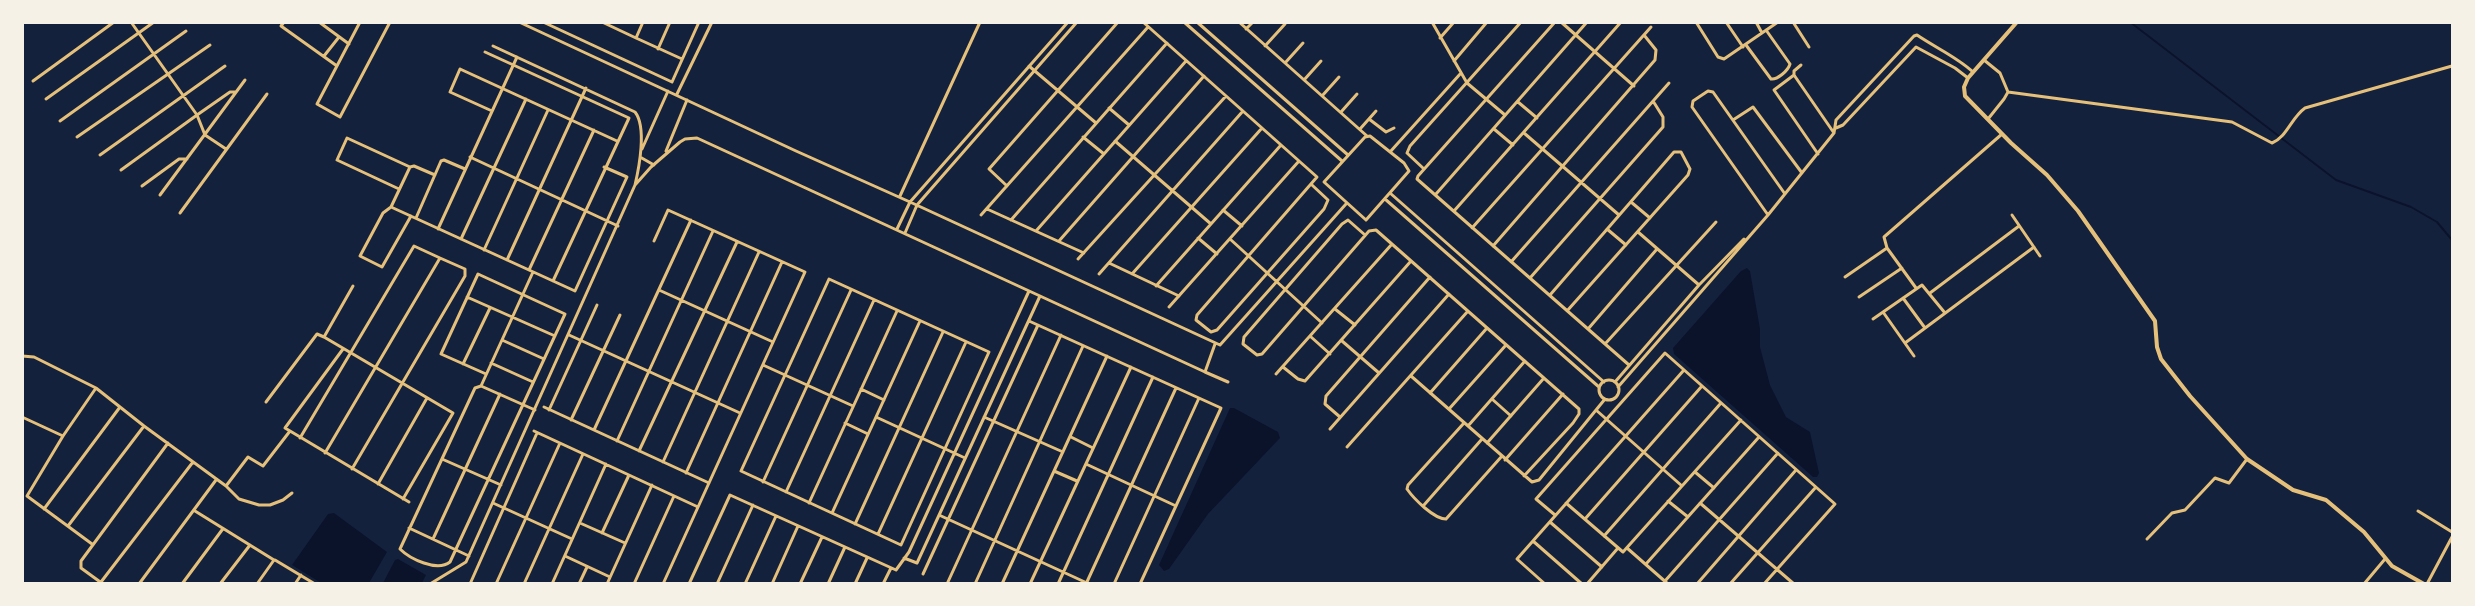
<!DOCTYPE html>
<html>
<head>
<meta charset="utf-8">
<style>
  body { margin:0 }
  #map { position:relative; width:2475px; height:606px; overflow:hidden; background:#14213d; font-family:"Varela Round",sans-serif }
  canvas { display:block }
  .frame { position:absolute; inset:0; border:24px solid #f6f1e7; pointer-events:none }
</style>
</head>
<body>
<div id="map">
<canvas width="2475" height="606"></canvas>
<div class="frame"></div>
</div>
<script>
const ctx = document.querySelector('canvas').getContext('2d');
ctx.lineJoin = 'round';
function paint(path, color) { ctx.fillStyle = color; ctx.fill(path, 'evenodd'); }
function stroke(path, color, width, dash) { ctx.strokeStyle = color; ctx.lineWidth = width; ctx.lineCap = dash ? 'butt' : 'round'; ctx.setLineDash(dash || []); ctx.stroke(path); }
paint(new Path2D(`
  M1747,268L1750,271L1760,329V347L1770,385L1786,417L1810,432L1819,473L1817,477H1813L1674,354L1673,348L1741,271Z
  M1230,408H1234L1278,432L1280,438L1208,514L1169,569L1164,571L1159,565Z
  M334,513L387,552L369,583H321L292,565L328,514Z
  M398,559L426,575L422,583H383L395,560Z`), '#0b132b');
stroke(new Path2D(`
  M2130,22L2336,180L2411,207L2437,222L2452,240`), '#0b132b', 2);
stroke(new Path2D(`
  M284,22L281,26L337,66
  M319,22L349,44
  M360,22L317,104L340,117L390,22
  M519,22L796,151L910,202L1068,22
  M543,22L672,82L699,22
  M602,22L636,38L643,22
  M1143,22L1317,177L1197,315L1196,320L1211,332L1217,330L1324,209L1328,200L1312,185
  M1184,22L1342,161
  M1197,22L1348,155
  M1239,22L1367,136
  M1432,22L1467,83L1505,115
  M1555,22L1418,176L1417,179L1629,365
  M1561,22L1634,86
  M1696,22L1718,57L1724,59L1778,22
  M1726,22L1743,47
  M1756,22L1762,33
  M1793,22L1809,47
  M1246,29L1253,22
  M636,38L682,59
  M1440,38L1454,22
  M1746,45L1771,79C1777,80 1788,71 1790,64L1766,30
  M493,46L635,112C647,127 639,168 635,185L651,167L680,142L685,139L697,138L1205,372
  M1265,46L1285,24
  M658,49L670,22
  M485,52L629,118L553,281
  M324,56L339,37
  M1984,60L2000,73L2008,92L2004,99L1988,119
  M1454,61L1487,22
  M1285,63L1303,43
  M1801,65L1794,71V75L1774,90L1818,154
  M1029,66L1096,123
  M1794,75L1834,133
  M1304,80L1321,61
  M33,81L114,22
  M2008,92L2232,122L2272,143C2287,137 2291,118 2305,108L2452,66
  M677,94L712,22
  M1322,96L1339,77
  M46,99L154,22
  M1518,102L1537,118
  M1109,108L1129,125
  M492,111L450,92L460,69L617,141
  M1341,112L1357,94
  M1369,119L1386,132L1394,128
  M1733,120L1753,107L1802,173
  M60,121L186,31
  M1836,128L1843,125L1916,47L1955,68L1968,78
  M1360,129L1376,111
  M1494,129L1513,145
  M1524,133L1619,215
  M1370,136L1404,163L1409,171L1366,220L1324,182L1365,137Z
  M77,137L210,45
  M1083,137L1104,154
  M1115,141L1211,224
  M226,149L205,135L197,115L230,92H236
  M642,149L668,91
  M666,151L687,100
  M1390,152L1461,73
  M100,155L225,66
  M470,157L618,226
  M640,157L654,165
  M1424,169L1407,153L1410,146L1521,22
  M121,170L197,115L131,22
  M142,186L179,159H187
  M1007,186L989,169L1118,22
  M399,189L337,160L347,138L410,167
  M1390,193L1604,382
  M1436,194L1587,22
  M160,195L245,80
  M900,196L980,22
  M1385,199L1599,387
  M1631,202L1650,218
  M391,207L575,291L627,177L604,167
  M987,209L1084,253
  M1223,210L1242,226
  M1454,211L1621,22
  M180,213L267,94
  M981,215L1148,27
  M1768,215L1692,107L1693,101L1708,91L1713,92L1785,194
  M2012,215L2040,256
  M411,216L382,267L360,256L383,213L391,207L410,167L414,166L435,175
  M416,218L441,161L444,160L465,169
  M1011,220L1167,43
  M1472,228L1651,27
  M438,229L517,57
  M897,229L910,202L1220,345L1346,204
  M1607,229L1626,245
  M1036,231L1186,61
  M1638,232L1699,285
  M905,233L917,205L1077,22
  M1365,235L1348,220L1342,224L1244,337L1243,344L1257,355L1262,354L1369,231L1376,230L1579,409V414L1573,423L1524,476
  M1198,238L1217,254
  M461,239L526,99
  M1230,239L1322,323
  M654,241L668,210L805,272L663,584
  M1059,241L1204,76
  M1493,246L1655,60L1656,50L1644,35
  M484,250L548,110
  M1078,259L1226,96
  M507,260L586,88
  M1511,262L1669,83
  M1109,263L1179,296
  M529,270L594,130
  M1099,274L1243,111
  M1132,274L1262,128
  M1845,277L1887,248
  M1530,278L1663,127V117L1653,101
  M829,279L989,352L901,545L741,471Z
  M353,286L324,337L453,413L403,499
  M1156,286L1281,145
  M1916,288L1887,248L1884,237L2002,134
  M659,290L773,342
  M1930,293L2019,226
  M1550,295L1674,152H1681L1690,169L1688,175L1567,311
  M467,297L555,336
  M1859,297L1902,268
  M1903,298L1925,328
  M1169,307L1299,161
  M1335,309L1355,325
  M1883,312L1914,356
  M1873,319L1922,285L1945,313
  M1029,321L1221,408L1140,584
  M1588,329L1657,249
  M569,335L740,413
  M1310,336L1330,354
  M502,340L544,359
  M1342,341L1379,373
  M1905,343L2034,247
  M1215,344L1205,372L1228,382
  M1605,344L1716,222
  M343,349L285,428L409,502
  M22,356L34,357L96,388L144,426L226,486L239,499L259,505H270L283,500L292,493
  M491,363L533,382
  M463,364L490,308
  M763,365L853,406
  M1283,367L1298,379L1305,381L1411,261
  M486,374L441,354L478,274L565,314L450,562C437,572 410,559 400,549L475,388L481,386C498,348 516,310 533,272
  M1276,374L1392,244
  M1411,376L1532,482L1539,480L1605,399
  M1599 390a10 10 0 1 1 20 0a10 10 0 1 1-20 0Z
  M1615,382L1699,285L1744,239
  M481,386L535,410
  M1618,387L1768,215L1834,133L1836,120L1914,36L1917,35C1936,48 1957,57 1973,72
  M861,389L884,400
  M1430,393L1487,328
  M1492,399L1511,416
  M266,402L317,334L324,337
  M544,407L709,483
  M1449,409L1506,345
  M549,410L597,305
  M1596,410L1682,486
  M22,417L63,436
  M876,417L965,458
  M984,417L1063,452
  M1340,417L1325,404L1326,396L1430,277
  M571,420L620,315
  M845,423L868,434
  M1464,423L1408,485L1407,489C1414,499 1434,519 1446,519L1502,456
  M1468,426L1525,361
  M1330,429L1449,294
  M594,430L691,220
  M534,431L698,507
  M1071,437L1093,448
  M300,438L414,246L440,258
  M617,441L713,231
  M1487,443L1544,378
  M1347,447L1468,311
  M639,451L737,242
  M325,453L440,258L465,269V276L352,469
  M442,459L501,485
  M1505,460L1563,394
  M663,462L759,252
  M1086,464L1176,506
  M1054,471L1077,481
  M1695,472L1714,488
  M686,473L782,262
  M763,482L851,290
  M378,484L427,398
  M226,486L248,457L263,466L290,431
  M786,492L874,300
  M1668,501L1688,517
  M493,503L572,539
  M809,503L897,311
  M1566,503L1623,552L1741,420
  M1700,503L1794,584
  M1424,505L1482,439
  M44,509L120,407
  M195,511L274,560L257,584
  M2418,511L2452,532
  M832,513L920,321
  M939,515L1087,583
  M1555,515L1536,499L1665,353L1835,504L1764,584
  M1585,519L1702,386
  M1550,522L1602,567
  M580,523L625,543
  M855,524L943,332
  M68,526L144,426
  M409,528L469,556
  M602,533L629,475
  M878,534L966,342
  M1604,536L1721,403
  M433,539L500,394
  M2147,539L2172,513L2185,510L2215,478L2229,483L2247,459
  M1533,541L1582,584
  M92,544L27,496L63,436L96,388
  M1627,548L1668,584
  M565,556L610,577
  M904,558L917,563L1040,296
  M275,560L315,584
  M1646,564L1759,437
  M923,574L1038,325
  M1665,581L1778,453
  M101,582L193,462
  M103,584L81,568V561L168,443
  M139,584L216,480
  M182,584L222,530
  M220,584L250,545
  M295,584L301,575
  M430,584L466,562L635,185
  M470,584L537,433
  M496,584L560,443
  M524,584L583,454
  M552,584L606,464
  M579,584L587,567
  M607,584L652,485
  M634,584L674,496
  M689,584L730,495L896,570L909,552L1029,291
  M717,584L753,505
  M745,584L776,516
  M772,584L798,526
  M800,584L822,537
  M828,584L845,547
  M855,584L867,558
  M883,584L891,568
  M947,584L1061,335
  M975,584L1083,346
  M1002,584L1107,356
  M1030,584L1131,367
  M1058,584L1153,377
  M1086,584L1176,388
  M1114,584L1199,398
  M1545,584L1517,559L1684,370
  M1587,584L1618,548
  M1697,584L1796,470
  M1730,584L1816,487
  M2364,584L2385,559
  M2427,584L2452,537`), '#e5c07b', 3);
stroke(new Path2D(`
  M2017,22L1968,78L1964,87L1965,96L2011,143L2047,175L2078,211L2155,321L2157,347L2161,359L2190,396L2247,459L2293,490L2326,500L2364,532L2392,566L2424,584`), '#e5c07b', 4);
</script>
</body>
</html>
